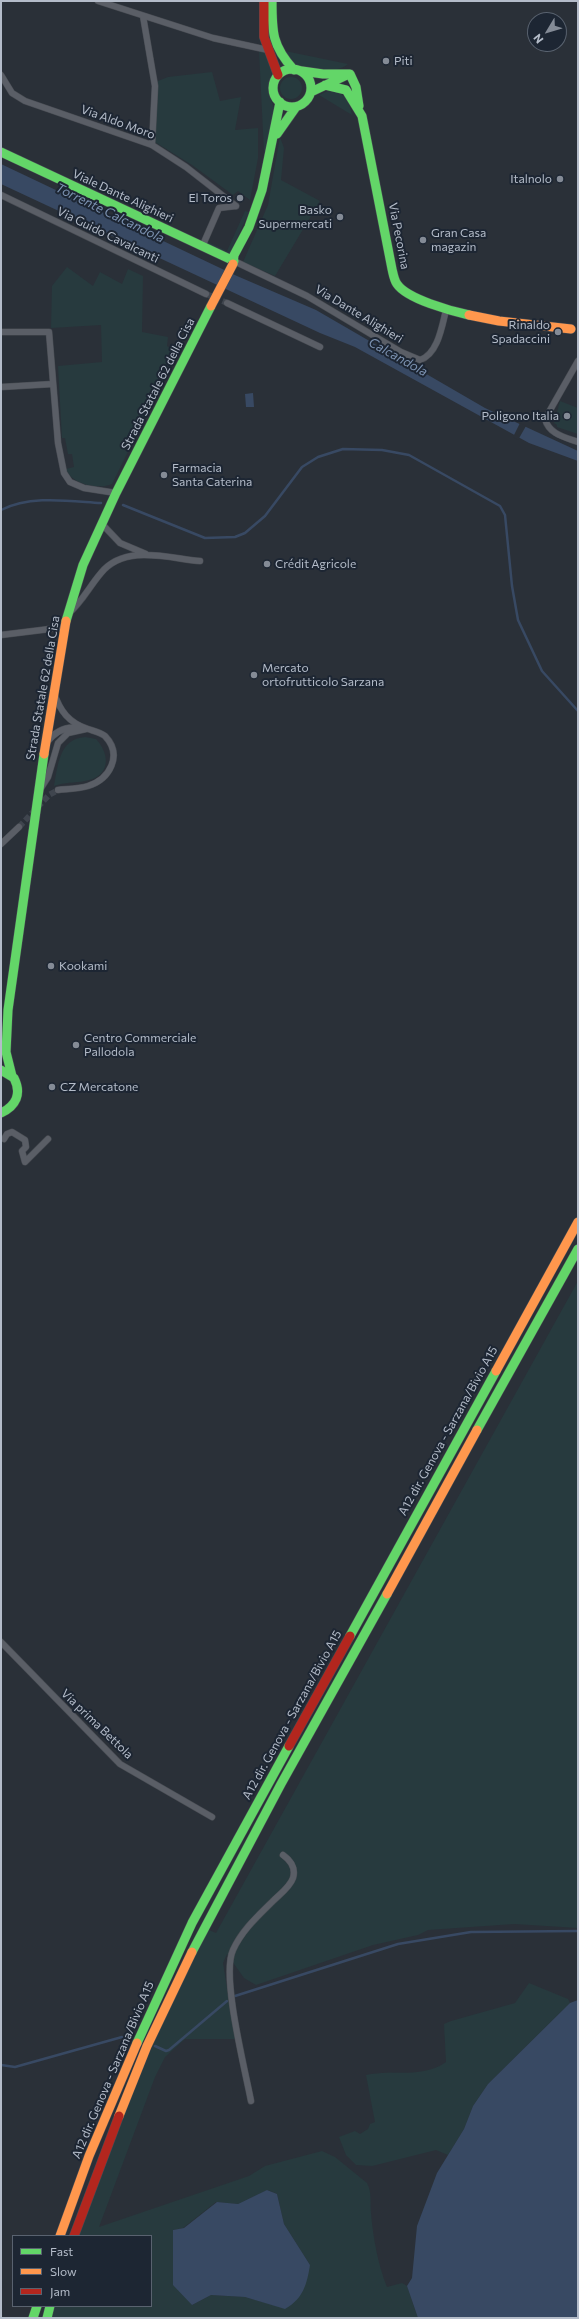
<!DOCTYPE html>
<html>
<head>
<meta charset="utf-8">
<style>
  body { margin:0 }
  #map { position:relative; width:579px; height:2319px; overflow:hidden; background:#2a3038; font-family:Commissioner,sans-serif }
  canvas { display:block }
  .frame { position:absolute; inset:0; border:2px solid #b4bcc9; pointer-events:none }
  .legend { position:absolute; left:12px; top:2235px; width:140px; height:72px; box-sizing:border-box; background:#1d2633; border:1px solid #59626f; margin:0; padding:5px 7px; list-style:none; font-size:12px; color:#b4bcc9 }
  .legend li { display:flex; align-items:center; gap:8px; height:20px }
  .legend b { width:20px; border:1px solid #59626f }
  .north { position:absolute; left:527px; top:12px; width:40px; height:40px; box-sizing:border-box; background:#1d2633; border:1px solid #59626f; border-radius:50%; rotate:232deg; font-size:11px; font-weight:700; line-height:16px; text-align:center; color:#b4bcc9 }
  .north::after { content:''; display:block; margin:auto; width:14px; height:18px; background:#848b96; clip-path:polygon(50% 0,100% 100%,50% 72%,0 100%) }
</style>
</head>
<body>
<div id="map">
<canvas width="579" height="2319"></canvas>
<div class="frame"></div>
<ul class="legend">
<li><b style="height:5px;background:#63d668"></b>Fast</li>
<li><b style="height:5px;background:#ff974d"></b>Slow</li>
<li><b style="height:5px;background:#b3261e"></b>Jam</li>
</ul>
<div class="north">N</div>
</div>
<script>
const ctx = document.querySelector('canvas').getContext('2d');
ctx.lineJoin = 'round';
function paint(path, color) { ctx.fillStyle = color; ctx.fill(path, 'evenodd'); }
function stroke(path, color, width, dash) { ctx.strokeStyle = color; ctx.lineWidth = width; ctx.lineCap = dash ? 'butt' : 'round'; ctx.setLineDash(dash || []); ctx.stroke(path); }
function label(font, color, halo, rows, align = 'center') {
  ctx.font = font + ' Commissioner,sans-serif'; ctx.lineWidth = 4; ctx.setLineDash([]); ctx.textBaseline = 'middle'; ctx.strokeStyle = halo; ctx.fillStyle = color; for (const [text, x, y, turn = 0] of rows) {
    ctx.save(); ctx.translate(x, y); ctx.rotate((+turn || 0) * Math.PI / 180); ctx.textAlign = isNaN(turn) ? turn : align; if (halo) ctx.strokeText(text, 0, 0); ctx.fillText(text, 0, 0); ctx.restore();
  }
}
paint(new Path2D(`
  M259,51L265,53L273,69L268,91L274,108L267,147L264,152Z
  M285,51L348,64C338,73 315,71 302,68C296,66 290,59 285,54Z
  M212,72L220,101L241,97L235,130L258,128V158L250,200L238,191L233,195L192,165L155,142L158,81L168,77Z
  M280 88a11 11 0 1 1 22 0a11 11 0 1 1-22 0Z
  M330,90C345,93 349,100 352,115L319,95Z
  M280,137L284,148L281,180L320,201L275,276L243,262L268,205Z
  M245,211L249,212L229,256L206,245L208,242L227,251Z
  M67,267L93,286L100,272L122,284L128,269L143,276L142,332L168,337L167,346L171,349H179L112,484C98,490 71,484 66,469L74,467L72,454H68L65,438H62L58,366L102,362L101,325L51,328L52,286Z
  M560,401L578,408V434L557,427V425L554,423Z
  M85,737L96,739C111,755 110,777 85,781C74,783 65,782 54,786C58,765 59,739 85,737Z
  M578,1281V1928L514,1924L428,1930L418,1935L373,1945L256,1985L244,1978L227,1954L223,1963L235,2039H185L165,2057L155,2077L99,2227L249,2176L265,2166L322,2151L335,2157L367,2183C372,2192 370,2203 371,2213C373,2237 378,2265 387,2287L402,2283L407,2286L418,2318H47L50,2306H151V2236H74L94,2180L204,1928L216,1933ZM268,2190L277,2194L284,2224L310,2265L285,2308L245,2297L211,2295L192,2305L173,2249V2230L183,2228L216,2202L238,2204Z
  M529,1983L568,1999L570,2003L488,2084L473,2106L464,2129L448,2155L436,2150L372,2166L356,2165L346,2155L339,2137L355,2131L360,2134L368,2129L370,2124L375,2122L366,2075C394,2069 422,2079 446,2062L444,2024L451,2021L515,2003Z`), '#273a3e');
paint(new Path2D(`
  M1,164L237,276L316,310L485,408L578,451V461L529,443L355,347L320,333L1,184Z
  M253,393L254,407H246L245,394Z
  M578,2000V2318H418L407,2286L412,2278L417,2226L437,2173L464,2129L473,2106L488,2084L570,2003Z
  M267,2190L277,2194L284,2224L310,2265C307,2284 303,2299 285,2309L245,2297L211,2295L192,2305L173,2285V2230L184,2228L217,2202L238,2204Z`), '#384963');
paint(new Path2D(`
  M520,423L526,426L518,440L513,437Z`), '#2a3038');
stroke(new Path2D(`
  M123,505L205,538L235,537L245,533L265,516L302,467L318,457L343,449L382,450L409,455L500,506L505,515L512,586L518,620L542,671L578,711
  M1,510C31,495 68,501 101,503
  M235,1996L398,1944L471,1932L578,1931
  M155,2046L166,2051L169,2050L227,2001
  M1,2065L15,2067L122,2037`), '#384963', 2.5);
stroke(new Path2D(`
  M206,294L227,303
  M19,827L49,795L58,790`), '#3f454e', 6, [6, 3]);
const street = new Path2D(`
  M98,1L213,38L268,50
  M143,16L155,86L152,145
  M1,75L12,93L25,101L152,145L186,167L236,206
  M1,195L206,294
  M202,247L219,208L236,206
  M234,261L307,296L401,352L420,360C438,354 442,326 446,310
  M227,303L320,347
  M1,332H49L58,443L64,473L70,482L84,488L116,493
  M578,361L545,419C549,434 564,437 578,442
  M1,387L53,384
  M102,524L120,543L146,554
  M68,614C82,602 89,587 101,573C125,544 167,558 200,561
  M1,635L66,627
  M54,693C60,711 69,723 88,729C94,731 100,732 105,736C123,755 110,779 88,786C79,789 68,789 58,790
  M47,742C55,732 65,726 78,728
  M41,788L48,777L58,743L68,733L86,729
  M1,844L19,827
  M4,1139L7,1134L12,1132L25,1140L26,1147L22,1151L25,1162L48,1139
  M1,1642L120,1764L212,1817
  M251,2101C245,2069 221,1976 233,1950C242,1930 258,1916 273,1901C280,1894 290,1887 293,1878C296,1868 290,1860 283,1855`);
const fast = new Path2D(`
  M272,1C272,32 272,46 294,70
  M273 88a19 19 0 1 1 38 0a19 19 0 1 1-38 0Z
  M302,71L323,74H350L356,87L359,106
  M325,85L346,90L362,116L392,269C393,273 394,280 397,284C407,299 451,311 469,315
  M311,92L349,74
  M277,134L296,107
  M1,152L234,261
  M233,264L234,255L249,227L262,190L280,102
  M66,621L83,565L116,493L211,306
  M1,1070L14,1078C22,1094 16,1106 1,1113
  M12,1076L6,1052L8,1010L44,754
  M477,1430L578,1249
  M350,1636L496,1371
  M192,1952L281,1784L387,1594
  M137,2043L192,1923L289,1746
  M33,2318L37,2306
  M47,2318L50,2306`);
const slow = new Path2D(`
  M469,315L499,321L571,329
  M44,754L66,621
  M496,1371L578,1222
  M387,1594L477,1430
  M119,2116L147,2046L192,1952
  M60,2236L89,2156L137,2043`);
const jam = new Path2D(`
  M264,1V37L278,75
  M289,1746L350,1636
  M74,2236L119,2116`);
stroke(street, '#484c53', 7);
stroke(fast, '#484c53', 10);
stroke(slow, '#484c53', 10);
stroke(jam, '#484c53', 10);
stroke(street, '#5a5e66', 6);
stroke(fast, '#63d668', 9);
stroke(slow, '#ff974d', 9);
stroke(jam, '#b3261e', 9);
const slowBridge = new Path2D(`
  M211,306L233,264`);
stroke(slowBridge, '#484c55', 10, []);
stroke(slowBridge, '#ff974d', 9);
for (const [x, y, r, color] of [
  [386,61,4,"#848b96"],
  [560,179,4,"#848b96"],
  [240,198,4,"#848b96"],
  [340,217,4,"#848b96"],
  [423,240,4,"#848b96"],
  [558,332,4,"#848b96"],
  [567,416,4,"#848b96"],
  [164,475,4,"#848b96"],
  [267,564,4,"#848b96"],
  [254,675,4,"#848b96"],
  [51,966,4,"#848b96"],
  [76,1045,4,"#848b96"],
  [52,1087,4,"#848b96"]
]) { const dot = new Path2D(); dot.arc(x, y, r, 0, 2 * Math.PI); ctx.fillStyle = color; ctx.fill(dot); stroke(dot, '#1d2633', 1.5); }
label('12px', '#b4bcc9', '#1d2633', [
  ["Piti",394,61],
  ["Italnolo",552,179,"right"],
  ["El Toros",232,198,"right"],
  ["Basko",332,210,"right"],
  ["Supermercati",332,224,"right"],
  ["Gran Casa",431,233],
  ["magazin",431,247],
  ["Rinaldo",550,325,"right"],
  ["Spadaccini",550,339,"right"],
  ["Poligono Italia",559,416,"right"],
  ["Farmacia",172,468],
  ["Santa Caterina",172,482],
  ["Crédit Agricole",275,564],
  ["Mercato",262,668],
  ["ortofrutticolo Sarzana",262,682],
  ["Kookami",59,966],
  ["Centro Commerciale",84,1038],
  ["Pallodola",84,1052],
  ["CZ Mercatone",60,1087]
], 'left');
label('12px', '#b4bcc9', '#1d2633', [
  ["Via Aldo Moro",118,122,20],
  ["Viale Dante Alighieri",123,196,25],
  ["Via Guido Cavalcanti",108,235,26],
  ["Via Pecorina",399,236,79],
  ["Via Dante Alighieri",359,314,31],
  ["Strada Statale 62 della Cisa",158,384,-63],
  ["Strada Statale 62 della Cisa",43,688,-80],
  ["A12 dir. Genova - Sarzana/Bivio A15",448,1431,-61],
  ["A12 dir. Genova - Sarzana/Bivio A15",292,1715,-61],
  ["Via prima Bettola",97,1724,44],
  ["A12 dir. Genova - Sarzana/Bivio A15",113,2070,-67]
]);
label('italic 13px', '#7c92b1', '#1d2633', [
  ["Torrente Calcandola",110,213,26],
  ["Calcandola",398,357,29]
]);
</script>
</body>
</html>
